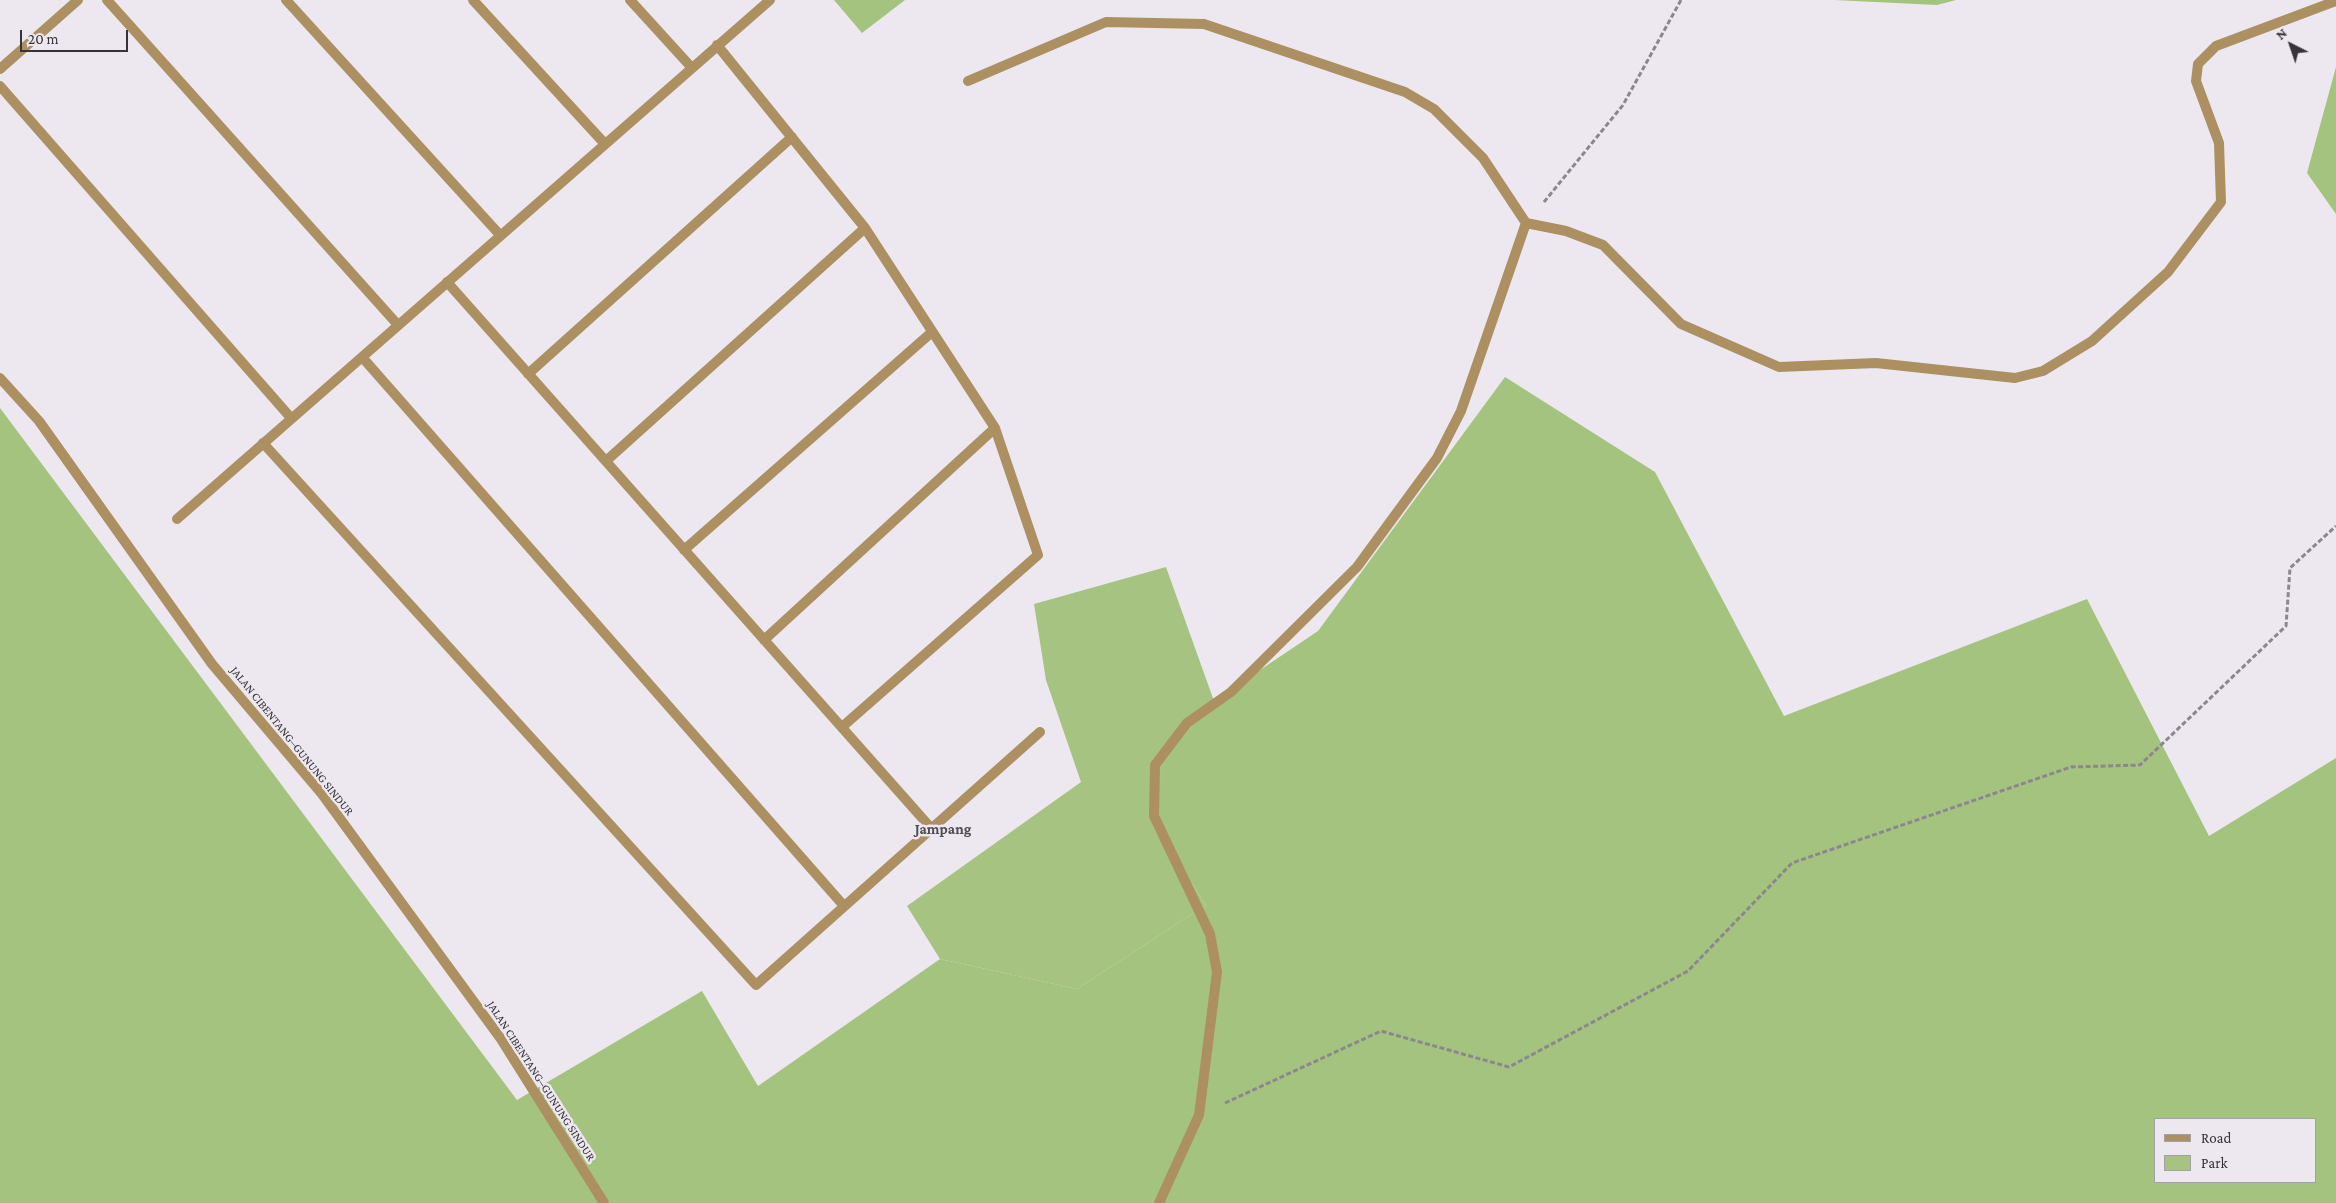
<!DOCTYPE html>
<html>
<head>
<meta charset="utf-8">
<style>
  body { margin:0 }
  #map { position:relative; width:2336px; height:1203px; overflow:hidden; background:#ede8f0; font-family:"Crimson Pro",serif }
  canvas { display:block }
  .legend { position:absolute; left:2154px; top:1118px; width:162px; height:65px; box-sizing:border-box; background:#ede8f0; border:1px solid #a4a0a6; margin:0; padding:6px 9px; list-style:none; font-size:15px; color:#363437 }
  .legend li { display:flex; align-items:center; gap:10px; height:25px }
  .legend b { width:25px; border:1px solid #a4a0a6 }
  .north { position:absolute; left:2266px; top:20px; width:50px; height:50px; -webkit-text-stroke:4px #ede8f0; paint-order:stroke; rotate:319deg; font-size:14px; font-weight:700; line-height:20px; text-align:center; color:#363437 }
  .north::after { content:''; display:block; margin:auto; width:18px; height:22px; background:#363437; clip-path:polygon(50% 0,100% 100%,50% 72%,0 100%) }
  .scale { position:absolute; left:20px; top:30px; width:108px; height:22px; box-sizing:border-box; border:2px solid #363437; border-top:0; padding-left:6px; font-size:15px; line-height:18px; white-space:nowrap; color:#363437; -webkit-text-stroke:4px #ede8f0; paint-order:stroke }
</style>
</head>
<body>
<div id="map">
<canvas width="2336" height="1203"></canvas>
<ul class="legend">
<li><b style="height:6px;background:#ac9062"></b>Road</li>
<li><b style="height:14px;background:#a6c382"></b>Park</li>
</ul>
<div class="north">N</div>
<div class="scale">20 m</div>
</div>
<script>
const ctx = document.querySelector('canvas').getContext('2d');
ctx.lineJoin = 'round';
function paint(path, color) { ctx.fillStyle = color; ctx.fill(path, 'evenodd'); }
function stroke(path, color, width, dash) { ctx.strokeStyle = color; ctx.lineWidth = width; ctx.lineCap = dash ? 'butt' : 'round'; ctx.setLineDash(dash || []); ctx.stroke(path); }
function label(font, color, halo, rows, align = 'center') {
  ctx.font = font + ' "Crimson Pro",serif'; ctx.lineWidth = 5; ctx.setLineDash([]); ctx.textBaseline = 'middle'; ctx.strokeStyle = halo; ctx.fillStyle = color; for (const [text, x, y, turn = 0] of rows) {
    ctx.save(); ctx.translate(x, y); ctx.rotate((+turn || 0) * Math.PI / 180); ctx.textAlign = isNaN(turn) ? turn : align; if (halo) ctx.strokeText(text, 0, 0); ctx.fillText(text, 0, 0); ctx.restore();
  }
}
paint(new Path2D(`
  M1166,567L1214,701L1153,827L1206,905L1077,989L940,959L907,906L1081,782L1046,680L1034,604Z`), '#a6c382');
paint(new Path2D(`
  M834,0H905L862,33Z
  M1834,0H1956L1937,5Z
  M2336,67V214L2307,173Z
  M1505,377L1655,472L1784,716L2087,599L2209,836L2336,758V1203H0V408L517,1100L702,991L758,1086L940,959L1077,989L1206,905L1153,827L1168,760L1214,701L1318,631ZM2155,1119H2315V1182H2155Z`), '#a4c37f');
stroke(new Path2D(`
  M1544,202L1623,105L1681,0
  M1225,1103L1381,1031L1509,1067L1688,971L1792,863L2071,767L2140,765L2286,626L2290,568L2336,526`), '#8b878d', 3, [5, 2.5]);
stroke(new Path2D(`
  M107,0L398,325
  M286,0L500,235
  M473,0L605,144
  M630,0L692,68
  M717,45L865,228L995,428L1038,555L842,727
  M0,69L78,0
  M968,81L1106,22L1204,24L1405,92L1434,109L1483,158L1526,223L1566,231L1603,245L1681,324L1779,367L1876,363L2015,378L2043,371L2092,341L2168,272L2221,202L2219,143L2196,81L2198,64L2216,46L2336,1
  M0,86L291,418
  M447,282L931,828
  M362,357L844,906
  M528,374L792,137
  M263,443L756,985L1040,732
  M606,461L865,228
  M177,519L770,0
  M684,550L932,332
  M764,640L995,428
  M1159,1203L1199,1115L1217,972L1210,934L1154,816L1155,765L1187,723L1231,692L1357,567L1437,458L1461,411L1526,223`), '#ac9062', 10);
stroke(new Path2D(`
  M0,378L39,421L212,664L322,794L501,1039L604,1203`), '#ac9062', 10);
label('12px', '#363437', '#ede8f0', [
  ["JALAN CIBENTANG–GUNUNG SINDUR",292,741,51],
  ["JALAN CIBENTANG–GUNUNG SINDUR",541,1081,57]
]);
label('bold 15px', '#504c53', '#ede8f0', [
  ["Jampang",943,829]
]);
</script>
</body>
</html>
